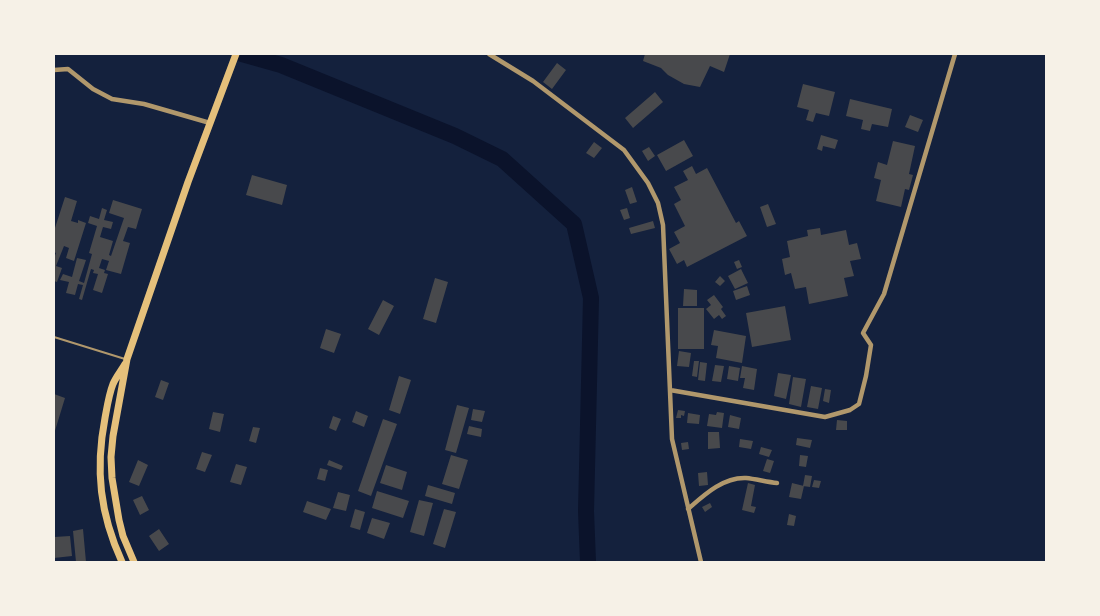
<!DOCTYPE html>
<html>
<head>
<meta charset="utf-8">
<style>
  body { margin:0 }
  #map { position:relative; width:1100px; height:616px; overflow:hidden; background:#14213d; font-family:Spectral,serif }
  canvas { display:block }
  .frame { position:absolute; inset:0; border:55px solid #f6f1e7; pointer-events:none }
</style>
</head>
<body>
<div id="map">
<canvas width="1100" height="616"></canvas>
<div class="frame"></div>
</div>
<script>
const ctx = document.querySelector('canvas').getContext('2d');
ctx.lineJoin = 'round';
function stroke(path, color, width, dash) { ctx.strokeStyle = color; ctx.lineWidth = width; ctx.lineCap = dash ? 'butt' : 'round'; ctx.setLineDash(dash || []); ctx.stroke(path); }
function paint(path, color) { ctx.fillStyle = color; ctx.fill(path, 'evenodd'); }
stroke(new Path2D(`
  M242,54L281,65L455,136L502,159L574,224L591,298L586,511L588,562`), '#0b132b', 16);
paint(new Path2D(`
  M645,54H730L724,72L710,66L700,87L684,84L668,75L661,68L643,61Z
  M557,63L566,70L552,89L543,82Z
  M803,84L835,92L829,116L816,113L813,122L806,120L809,110L797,107Z
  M655,92L663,102L633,128L625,118Z
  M850,99L892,109L888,127L872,124L870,131L861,129L863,120L846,116Z
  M910,115L923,120L918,132L905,127Z
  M821,135L838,140L835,149L823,146L822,151L817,149Z
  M684,140L693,156L666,171L657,155Z
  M893,141L915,146L909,174L913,175L909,190L905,189L901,207L876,201L881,180L874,178L878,162L887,165Z
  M594,142L602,148L594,158L586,153Z
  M649,147L655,156L648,161L642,151Z
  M692,166L696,174L707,168L736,223L739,221L747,236L687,267L684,260L677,264L669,249L680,243L674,232L685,226L674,204L681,200L674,187L688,180L683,171Z
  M252,175L287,185L282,205L246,195Z
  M632,187L637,202L630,204L625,190Z
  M65,197L77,201L71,221L78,223V220L86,223L74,261L66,258L69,248L64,246L56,266L62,268L57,282L54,281V258L56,253L54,252V231Z
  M113,200L142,209L138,222L136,229L128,227L123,241L130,243L121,274L106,270L109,261L102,259L99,268L105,270L104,273L108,274L102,293L93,290L98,274L93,273L94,270L91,269L82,300L79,299L83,285L78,284L75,295L66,293L69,282L60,280L63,274L72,277L77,258L86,260L79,281L84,283L92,254L89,253L97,226L88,223L90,216L99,219L102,208L107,210L104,220L113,222L111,229L103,227L100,237L113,241L109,255L111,256L124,218L109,213Z
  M768,204L776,224L767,227L760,207Z
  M627,208L630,218L624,220L620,210Z
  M653,221L655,228L631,234L629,228Z
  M820,228L821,235L846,230L849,245L857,243L861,259L850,261L854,276L844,278L848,296L809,304L806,287L795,289L791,273L785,275L782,259L790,257L787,241L808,236L807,230Z
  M739,260L742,267L737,269L734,262Z
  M741,269L748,283L735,289L728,276Z
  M720,276L725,281L720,286L715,282Z
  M435,278L448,282L436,323L423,319Z
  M747,286L750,295L736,300L733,291Z
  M684,289L697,290V306H683Z
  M714,295L723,307L721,309L726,316L722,319L719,315L714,319L706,309L711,305L707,300Z
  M383,300L394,306L379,335L368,329Z
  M785,306L791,340L752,347L746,313Z
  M678,308H704V349H678Z
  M326,329L341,334L334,353L320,348Z
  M714,330L746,336L742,363L716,358L718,346L711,345Z
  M679,351L691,353L689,367L677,366Z
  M694,361H699L697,377L692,376Z
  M700,362L707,363L705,381L698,380Z
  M715,365L724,366L721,382L712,381Z
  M729,366L740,368L738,381L727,379Z
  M742,366L757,369L754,390L743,388L745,378H740Z
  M778,373L791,375L786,399L774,396Z
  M399,376L411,380L400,414L389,410Z
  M793,377L806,379L801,407L789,404Z
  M161,380L169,383L163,400L155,397Z
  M811,386L822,388L818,409L807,407Z
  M825,389L831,390L829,403L823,401Z
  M54,394L65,398L54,434Z
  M457,405L469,408L456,453L445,450Z
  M473,409L485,411L482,422L471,420Z
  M678,410L685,411L684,416L681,415V418H676Z
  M356,411L368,416L364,427L352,422Z
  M213,412L224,414L220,432L209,429Z
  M717,412L724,413L722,428L707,426L709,414L716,415Z
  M688,413L700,415L699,424L687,423Z
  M730,415L741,418L739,429L728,427Z
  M333,416L341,419L336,431L329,428Z
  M383,419L397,424L371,496L358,491Z
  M837,420L847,421V430H836Z
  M469,426L482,429L481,437L467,434Z
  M253,427L260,428L256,443L249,441Z
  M708,432H719L720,448L708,449Z
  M797,438L812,440L810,448L796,445Z
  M740,439L753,441L751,449L739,447Z
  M688,442L689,449L682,450L681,443Z
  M761,447L772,450L769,457L759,454Z
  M202,452L212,455L205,472L196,469Z
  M451,455L468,460L459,489L442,484Z
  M800,455L808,456L806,467L799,466Z
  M767,459L774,461L770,473L763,471Z
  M138,460L148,465L139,486L129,482Z
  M329,460L343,466L341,470L327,465Z
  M236,464L247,467L241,485L230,482Z
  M386,465L407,472L402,490L380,483Z
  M320,468L328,470L325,481L317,479Z
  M707,472L708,485L699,486L698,473Z
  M805,475L812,476L810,487L803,486Z
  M814,480L821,481L819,488L812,487Z
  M748,483L755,485L751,506L756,507L754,513L742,510Z
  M792,483L804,486L801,499L789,497Z
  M428,485L455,493L452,504L425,496Z
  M377,491L409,501L403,518L372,508Z
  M338,492L350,495L346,511L333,508Z
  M142,496L149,510L140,515L133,500Z
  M419,500L433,503L424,536L410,532Z
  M307,501L331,509L326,520L303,512Z
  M710,503L712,507L705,512L702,507Z
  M355,509L365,512L360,530L350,527Z
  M444,509L456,512L445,548L433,544Z
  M789,514L796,516L794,526L787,525Z
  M372,518L390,523L384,539L367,533Z
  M83,529L86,562H76L73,531Z
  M159,529L169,544L159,551L149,536Z
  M70,536L72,556L54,558V537Z`), '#48494c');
stroke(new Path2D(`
  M54,337L125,359`), '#b1986c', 2);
stroke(new Path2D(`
  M489,54L533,81L624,150L648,183L658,203L663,225L672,439L701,562
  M54,70L68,69L93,89L112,99L144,104L210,123
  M670,390L825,417L850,410L859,404L866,376L871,345L863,333L884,294L955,54
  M688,509C704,495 723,477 746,478C756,479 767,482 777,483`), '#b1986c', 4.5);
stroke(new Path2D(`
  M122,562C100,514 95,470 105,418C107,407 109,394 113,384C116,377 121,371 125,364
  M134,562L123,536L119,520L112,478L111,457L113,436L127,359L188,182L236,54`), '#e5c07b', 7);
</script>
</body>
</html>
